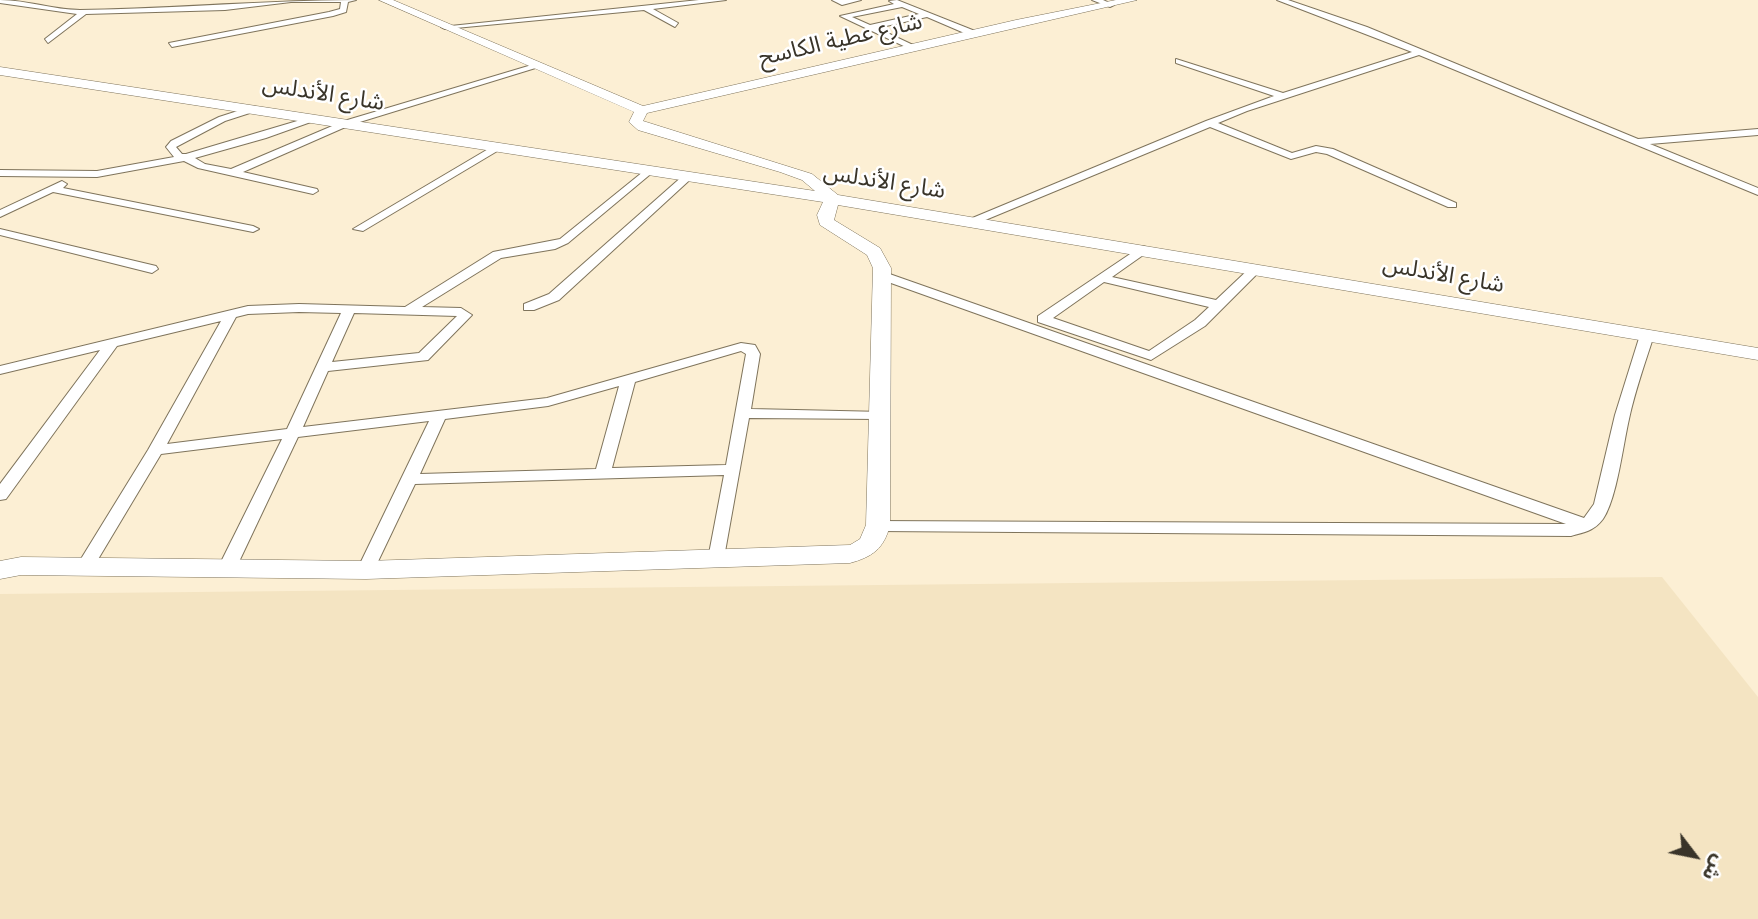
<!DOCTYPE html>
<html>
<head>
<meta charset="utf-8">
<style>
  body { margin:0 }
  #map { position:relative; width:1758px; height:919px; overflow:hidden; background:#fcefd4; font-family:Spectral,"Noto Sans Arabic",serif }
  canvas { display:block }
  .north { position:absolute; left:1660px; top:821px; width:70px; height:70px; -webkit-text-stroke:5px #fff; paint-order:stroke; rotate:122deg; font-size:19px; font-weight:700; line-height:28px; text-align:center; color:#393429 }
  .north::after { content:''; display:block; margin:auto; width:24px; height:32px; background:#393429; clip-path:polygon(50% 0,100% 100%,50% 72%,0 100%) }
</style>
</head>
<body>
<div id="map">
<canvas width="1758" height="919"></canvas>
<div class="north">ش</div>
</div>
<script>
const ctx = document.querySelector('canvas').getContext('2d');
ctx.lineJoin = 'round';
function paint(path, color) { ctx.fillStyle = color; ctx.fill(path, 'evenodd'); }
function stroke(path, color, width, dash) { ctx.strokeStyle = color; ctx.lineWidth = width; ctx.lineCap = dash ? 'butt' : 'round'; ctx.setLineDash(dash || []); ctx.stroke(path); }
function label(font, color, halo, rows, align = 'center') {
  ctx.font = font + ' Spectral,"Noto Sans Arabic",serif'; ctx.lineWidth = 5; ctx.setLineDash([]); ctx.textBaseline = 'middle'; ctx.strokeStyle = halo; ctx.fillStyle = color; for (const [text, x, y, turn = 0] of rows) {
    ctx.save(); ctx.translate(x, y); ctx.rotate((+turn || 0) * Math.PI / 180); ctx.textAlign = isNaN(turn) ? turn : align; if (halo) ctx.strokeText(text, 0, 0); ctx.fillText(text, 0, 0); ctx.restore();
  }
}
paint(new Path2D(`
  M1662,577L1758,697V919H0V594Z`), '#f4e4c2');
const street = new Path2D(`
  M0,0C27,0 54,10 80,10C172,9 264,0 356,0L348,2L346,12L333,16L172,47L169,43L329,12L340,9L341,2H291L225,10L86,14L48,43L45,39L77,14L0,3Z
  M699,0H726L653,9L678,23L675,27L644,10L445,29L441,27Z
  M832,0H861L842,5Z
  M897,0L975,31L976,33L969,35L927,17L877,28L913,45L910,49L840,16L894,4L889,1ZM902,7L919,14L870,25L852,17Z
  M1092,0H1103L1114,5L1110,7Z
  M1277,0H1288L1367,27L1638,139L1758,129V135L1650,144L1758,188V195L1419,55L1247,111L1218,123L1292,153L1316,146L1333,149L1456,203V207H1448L1327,154L1316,152L1291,159L1210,127L978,223H970V219L1206,121L1274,96L1176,63V59L1283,93L1412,52Z
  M535,64L542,66L350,125L243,172L317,189L318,191L313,194L198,168L184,161L97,177L0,176V170L97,171L174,157L166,147L171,141L219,117L253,106L256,107V111L225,121L176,147L182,154H186L314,116L322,118L266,138L195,158L205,164L231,169L344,121Z
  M495,145L504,147L363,231L353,229Z
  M649,167L653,168V172L568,243L555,249L501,258L422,307L461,308L472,315L428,360L328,371L303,427L547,398L741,343L755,345L760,354L751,409L884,412L886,415L884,418L879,419L749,418L723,563H711L708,559L724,475L415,484L372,574H360L357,570L429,421L298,437L236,568L233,572H221L218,568L282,439L161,454L91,571H79L76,567L148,450L221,321L117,346L6,499L0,500V484L100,350L0,374V366L248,306L299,304L405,307L493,252L560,239ZM299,312L341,313L287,429L167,444L236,317L248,314ZM354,313L457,316L419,353L332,362ZM741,351L746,354L726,465L612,468L635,382ZM619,386L596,469L420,474L445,419L548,406Z
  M685,174L694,176L559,300L534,310H524V304L549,294Z
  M62,181L67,184L63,188L253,226L259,229L253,232L53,192L0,217V210Z
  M0,229L156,266L158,269L152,273L0,235Z
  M1142,246L1146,247V253L1112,277L1216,300L1252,266H1260L1262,269L1205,326L1151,360L1038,322V316ZM1104,282L1209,307L1195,320L1149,351L1053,318Z
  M881,271L1584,518L1594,504L1615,415L1640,335L1647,331L1654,335C1645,363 1635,391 1629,419C1623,445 1617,498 1603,519C1594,531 1585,532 1571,536L878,531L870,525L872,521L1566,524L877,278V272Z`);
const secondary = new Path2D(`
  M379,0H393L643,106L1016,20L1116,0H1137L647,113L643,121L812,174L838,195L1758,348V360L838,205L834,220L880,248L891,268L890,525C884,549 872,557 850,563L366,579L21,575L0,579V561L21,557L366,561L850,545L860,539L866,525L873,268L867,255L820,225L817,215L823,202L0,75V67L815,191L802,180L780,172L638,130L629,122L634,112Z`);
stroke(street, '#7f745c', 2);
stroke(secondary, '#7f745c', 1);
paint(street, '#fff');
paint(secondary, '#fff');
label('23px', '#393429', '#fff', [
  ["شارع عطية الكاسح",841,42,-13],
  ["شارع الأندلس",323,96,9],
  ["شارع الأندلس",884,184,9],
  ["شارع الأندلس",1443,277,10]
]);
</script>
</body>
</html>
